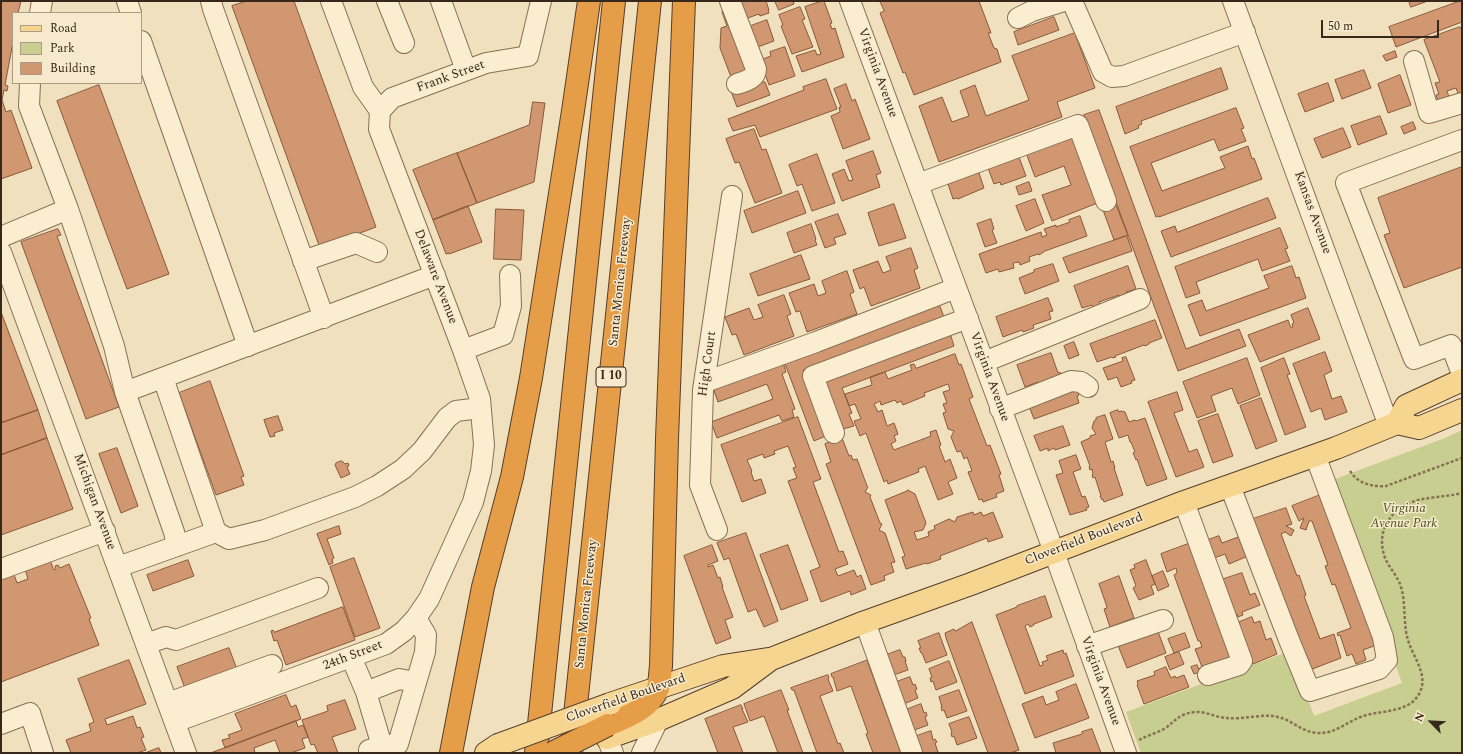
<!DOCTYPE html>
<style>
body{margin:0}
#map{position:relative;width:1463px;height:754px;overflow:hidden;background:#f0e0bd;font-family:Spectral,serif}
canvas{display:block}
.frame{position:absolute;inset:0;border:2px solid #37281b;pointer-events:none}
.legend{position:absolute;left:12px;top:12px;width:130px;height:72px;box-sizing:border-box;background:#f7eacc;border:1px solid #aa9c85;margin:0;padding:5px 7px;list-style:none;font-size:12px;color:#37281b}
.legend li{display:flex;align-items:center;gap:8px;height:20px}
.legend b{width:20px;border:1px solid #aa9c85}
.north{position:absolute;left:1411px;top:702px;width:40px;height:40px;-webkit-text-stroke:3px #f7eacc;paint-order:stroke;rotate:294deg;font-size:11px;font-weight:700;line-height:16px;text-align:center;color:#37281b}
.north::after{content:'';display:block;margin:auto;width:14px;height:18px;background:#37281b;clip-path:polygon(50% 0,100% 100%,50% 72%,0 100%)}
.scale{position:absolute;left:1321px;top:20px;width:118px;height:18px;box-sizing:border-box;border:2px solid #37281b;border-top:0;padding-left:5px;font-size:12px;line-height:14px;white-space:nowrap;color:#37281b;-webkit-text-stroke:3px #f7eacc;paint-order:stroke}
</style>
<div id="map">
<canvas width="1463" height="754"></canvas>
<div class="frame"></div>
<ul class="legend">
<li><b style="height:5px;background:#f6d591"></b>Road</li>
<li><b style="height:11px;background:#c8ce90"></b>Park</li>
<li><b style="height:11px;background:#d09770"></b>Building</li>
</ul>
<div class="north">N</div>
<div class="scale">50 m</div>
</div>
<script>
const ctx = document.querySelector('canvas').getContext('2d');
ctx.lineJoin = 'round';
function paint(path, color) {
  ctx.fillStyle = color;
  ctx.fill(path, 'evenodd');
}
function strokePath(path, color, width, dash) {
  ctx.strokeStyle = color;
  ctx.lineWidth = width;
  ctx.lineCap = dash ? 'butt' : 'round';
  ctx.setLineDash(dash || []);
  ctx.stroke(path);
}
function write(font, color, halo, rows, align = 'center') {
  ctx.font = font + ' Spectral,serif';
  ctx.lineWidth = 3;
  ctx.setLineDash([]);
  ctx.textBaseline = 'middle';
  ctx.strokeStyle = halo;
  ctx.fillStyle = color;
  for (const [text, x, y, turn = 0] of rows) {
    ctx.save();
    ctx.translate(x, y);
    ctx.rotate((+turn || 0) * Math.PI / 180);
    ctx.textAlign = isNaN(turn) ? turn : align;
    if (halo) ctx.strokeText(text, 0, 0);
    ctx.fillText(text, 0, 0);
    ctx.restore();
  }
}
const green = new Path2D(`
 M1462 430V753H1141L1126 712 1290 651 1314 716 1402 683 1330 481 1445 438Z`);
const building = new Path2D(`
 M1 1H21L18 13H13V42L5 85 8 86 7 91 4 90 2 100 6 112 11 110 32 168 1 179Z
 M247 1H294L376 227 320 248 232 6Z
 M743 1H766L769 10H768L769 13 760 16 759 14 745 19 738 3Z
 M775 1H793L794 4 779 10Z
 M822 1H824L832 23 830 24 832 29 835 28 844 57 802 72 796 56 815 50 817 55 821 54 805 7Z
 M880 1H979L991 33H988L994 48 997 49 1001 62 914 95 905 72 903 73 880 13 884 11Z
 M1409 1H1428L1411 7Z
 M1460 1H1462V22L1396 47 1389 27Z
 M800 7 805 19 802 20 813 47 792 54 781 26 783 25 779 15Z
 M731 9 754 69 731 77 720 48 721 28 727 26 722 12Z
 M1054 17 1059 30 1018 45 1014 32Z
 M767 20 774 41 755 48 748 27Z
 M1460 27 1462 31V95L1459 96 1456 88 1447 91 1449 97 1438 101 1436 95 1439 94 1435 83 1440 82 1424 40Z
 M1075 33 1095 88 1057 102 1062 117 939 162 919 106 942 97 952 122 969 116 960 91 975 85 986 116 1029 100 1012 56Z
 M785 47 795 76 769 85 760 60 771 56 770 52Z
 M1395 51 1397 57 1386 61 1383 56Z
 M1221 68 1228 89 1141 121 1142 124 1138 126 1139 128 1125 134 1116 107Z
 M1364 70 1371 88 1342 99 1335 80Z
 M1400 75 1411 105 1388 113 1378 84Z
 M826 79 837 109 760 137 755 125 733 131 728 119 804 90 803 87Z
 M765 82 770 95 737 107 732 94Z
 M1328 83 1334 101 1305 112 1298 94Z
 M846 84 852 101 855 99 870 139 843 149 831 116 840 112 839 107H841L834 89Z
 M99 85 169 274 127 289 57 101Z
 M533 102 545 103 534 182 477 203 457 153 529 125Z
 M1236 108 1244 128 1241 129 1246 141 1219 151 1214 139 1151 163 1162 191 1225 168 1220 157 1248 146 1252 159 1254 158 1262 179 1159 217 1158 216 1156 217 1130 147Z
 M1099 110 1186 349 1239 329 1246 346 1178 371 1084 115Z
 M1380 116 1387 134 1358 145 1351 126Z
 M1413 122 1416 129 1404 134 1401 127Z
 M1343 128 1351 147 1322 158 1314 139Z
 M754 129 762 150 766 149 782 193 755 203 739 162 735 163 726 139Z
 M1075 134 1100 202 1052 221 1042 195 1071 185 1064 166 1035 177 1025 150Z
 M873 151 881 173 876 175 880 187 842 201 832 174 844 169 849 181 853 180 846 161Z
 M457 153 477 203 433 220 413 170Z
 M817 154 835 203 812 211 802 184 797 186 789 165Z
 M1019 157 1026 176 1001 185 1000 182 994 184 988 168Z
 M1462 167V267L1404 288 1384 235 1390 233 1378 198Z
 M978 170 984 188 958 199 957 198 953 199 947 181Z
 M1029 182 1032 191 1019 195 1016 187Z
 M798 191 806 213 752 233 744 211Z
 M1268 198 1276 218 1171 257 1161 231 1175 226 1177 232Z
 M1035 199 1044 223 1026 231 1016 206Z
 M894 204 906 238 879 246 868 213Z
 M1116 205 1128 235 1114 240 1103 210Z
 M468 206 482 242 449 254V253L446 254 433 220Z
 M496 209 524 210 521 260 494 259Z
 M838 214 846 234 834 238 836 244 825 248 815 222Z
 M1080 216 1087 236 1045 251 1039 255 1038 254 1029 257 1030 261 1020 265 1019 262 1013 263 1014 268 999 272 998 269 986 273 979 254 1041 232 1042 237 1047 235 1044 229 1056 225V227L1070 222 1069 220Z
 M991 219 994 229 992 230 997 243 985 247 977 224Z
 M811 224 816 239 815 240 817 245 794 253 787 233Z
 M1280 228 1288 248 1285 249 1290 261 1262 271 1258 259 1196 282 1200 293 1186 298 1175 267Z
 M58 229 61 235 57 236 119 407 86 419 21 242Z
 M1127 236 1132 251 1069 273 1063 258Z
 M911 248 918 268 914 270 920 288 871 306 864 287 860 289 853 270 878 261 883 273 891 270 886 257Z
 M801 255 810 279 758 296 750 274Z
 M1053 264 1059 281 1025 294 1019 278 1034 272V270Z
 M1128 266 1136 289 1126 292 1127 295 1120 298 1119 295 1099 302 1101 305 1093 308 1092 305 1082 308 1074 286Z
 M1292 266 1296 278 1299 277 1306 298 1200 336 1188 305 1202 300 1206 311 1269 288 1264 276Z
 M847 271 854 292 850 294 857 314 807 332 800 311 796 312 789 293 814 284 818 296 826 293 822 281Z
 M784 295 791 314 787 316 794 336 744 355 736 334 732 335 725 317 749 308 754 320 763 317 758 305Z
 M1048 298 1053 311 1049 312 1051 319 1033 325 1034 328 1023 332 1022 330 1003 337 996 317Z
 M939 304 944 317 803 370 828 435 814 441 784 361Z
 M1308 308 1320 339 1260 362 1248 335 1288 320 1291 328 1293 327 1292 324 1294 323 1291 315Z
 M1 312 38 410 1 423Z
 M1155 320 1162 338 1149 343V344L1145 346 1144 345 1115 356 1116 357 1113 358 1112 357 1097 362 1090 344Z
 M950 333 954 346 842 388 852 413 849 414 854 426 843 429 823 380Z
 M1074 342 1079 355 1069 359 1064 346Z
 M1325 352 1332 371 1324 375 1332 399 1341 396 1347 412 1325 420 1321 408 1311 412 1293 364Z
 M1051 353 1058 373 1060 372 1061 376 1053 378 1052 377H1051L1053 383 1041 387 1038 382 1025 387 1017 365Z
 M955 354 959 365 961 364 973 397 969 399 987 446 990 445 1001 474 999 475 1004 491 996 494 997 497 983 502 982 499 979 500 968 472 972 471 967 457 964 459 961 451 957 452 951 437 954 431 948 429 943 413 946 412 943 404 947 403 943 392 950 390 948 384 924 393 925 396 903 405 901 401 897 403 895 400 881 405 880 401 874 404 878 412 882 410 887 426 894 423 898 434 894 436 896 441 891 444 894 450 931 436 930 432 936 430 941 445 939 446 945 462 950 459 957 478 948 482 953 494 938 500 925 466 918 469 919 472 888 484 887 480 884 482 866 433 860 436 854 421 861 419 855 404 849 406 845 394 872 385 870 377 885 372 888 379 912 370 910 365 914 364 916 368Z
 M1126 357 1135 380 1131 381 1132 383 1121 387 1117 377 1108 380 1103 368 1123 361 1122 358Z
 M1247 358 1260 395 1238 404 1232 388 1211 396 1216 411 1197 418 1183 382Z
 M1284 358 1290 374 1287 375 1306 427 1285 435 1261 368Z
 M783 362 786 372 782 374 795 409 792 410 794 417 782 421 779 415 717 438 711 422 773 399 767 384 718 402 713 388Z
 M210 381 244 476 241 477 244 485 216 495 179 393Z
 M1077 389 1079 395 1077 396 1079 403 1034 419 1027 401Z
 M1177 392 1183 410 1174 413 1189 452 1197 449 1204 467 1176 477 1148 402Z
 M1261 398 1277 441 1256 449 1240 406Z
 M38 410 47 438 1 455V423Z
 M1118 410 1119 412 1121 411 1125 412 1129 422 1135 420 1136 421 1145 418 1167 479 1147 486 1145 482 1137 459 1136 460 1133 453 1135 452 1131 442H1130L1128 435 1119 438 1110 413Z
 M1218 414 1233 456 1213 463 1198 421Z
 M1105 415 1113 439 1105 442 1111 462 1113 461 1115 468H1114L1123 495 1104 502 1103 499 1102 500 1100 496H1101L1095 477 1093 478 1092 475 1093 474 1092 469 1090 470 1089 467 1090 466 1081 442 1090 438V436L1096 434 1092 428 1094 421 1096 420V418Z
 M278 416 283 430 274 433 275 436 270 437 264 420Z
 M798 417 821 479 813 482 839 552 843 551 848 564 835 569 838 576 854 570 857 577 861 575 866 589 851 595 850 591 821 602 810 571 820 567 788 481 797 478 793 468 796 467 788 446 774 451 775 454 764 458 763 454 747 460 752 471 751 472 754 481 761 479 766 493 742 502 721 445Z
 M1063 426 1070 445 1055 450 1054 448 1048 451V448L1040 451 1034 436Z
 M47 438 73 509 1 535V455Z
 M842 438 849 456 851 455 853 460 857 459 867 486 868 487 865 492 871 495 870 497 880 523 882 524 879 530 885 533 895 562 891 563 894 572 884 576 885 580 871 585 826 464 831 462 825 444Z
 M117 448 138 506 121 513 99 454Z
 M1076 455 1081 469 1073 472 1082 497 1085 496 1089 507 1086 508 1087 510 1070 515 1056 475 1063 473 1059 461Z
 M342 461 345 464 348 463 349 466 347 467 350 474 341 478 335 465 336 463Z
 M908 490 915 494 926 523 923 530 914 532 917 540 929 536 928 532 935 529 934 526 949 519 955 522 957 517 973 512 974 515 981 512 983 516 993 512 1003 537 988 542 987 538 940 556 941 559 927 564 926 563 906 569 902 557 905 556 885 500 907 491Z
 M1328 492 1382 643 1363 650 1366 660 1356 664 1352 654 1347 656 1340 635 1338 636 1337 633 1351 628 1335 584 1332 585 1325 566 1328 565 1312 521H1309L1306 530 1300 528 1304 518 1299 521 1292 506Z
 M1286 508 1292 524 1286 526 1294 530 1291 536 1285 532 1281 534 1297 576 1299 575 1306 595 1304 596 1320 639 1334 634 1341 658 1307 671 1250 520Z
 M339 526 341 534 327 539 334 558 332 559 333 563 329 565 317 534Z
 M746 533 778 621 764 627 756 609 748 612 729 558 724 560 717 543Z
 M1219 536 1222 543 1241 536 1248 556 1229 564 1225 554 1209 560 1203 542Z
 M1196 541 1236 655 1202 667 1195 649 1202 647 1200 641H1198L1174 575 1177 573 1176 568 1167 572 1161 554Z
 M712 545 718 561 708 565V567L713 565 718 578 720 577 723 587H722L733 617 725 620 731 638 716 644 684 556Z
 M788 545 808 600 781 610 760 555Z
 M354 558 380 628 355 637 330 567Z
 M50 560 54 570 56 569 55 566 58 565 60 568 69 564 91 618 89 619 99 645 1 682V573L12 569 17 583 28 579 25 569Z
 M188 560 194 576 153 591 147 575Z
 M1146 560 1155 584 1151 586 1154 594 1139 600 1133 588 1136 586 1130 570 1135 568 1134 565Z
 M1163 571 1169 586 1158 591 1152 576Z
 M1242 573 1250 595 1255 593 1260 605 1242 612 1243 615 1238 617 1237 614 1235 615 1221 580Z
 M1119 576 1134 618 1110 627 1104 609 1107 608 1106 604 1099 584Z
 M1045 596 1052 617 1034 624V625L1030 627 1028 624 1025 626 1040 666 1043 665 1042 662 1048 660 1046 656 1063 650 1064 654 1066 653 1074 676 1025 694 996 615 1017 607V606Z
 M343 607 355 640 286 665 277 640 274 641 271 631 273 630 274 632Z
 M1252 617 1254 623 1260 621 1266 640 1271 638 1277 654 1253 664 1237 623Z
 M972 622 1019 750 1010 753H988L946 638 945 633 954 629 955 631Z
 M1157 629 1166 653 1127 668 1117 643Z
 M939 633 947 655 926 663 922 653H921L919 648H921L918 641Z
 M1185 633 1190 647 1174 653 1168 639Z
 M229 648 238 672 186 691 177 667Z
 M900 650 903 657H905L906 661H905L908 670 888 677 881 657Z
 M1179 652 1184 664 1170 670 1165 657Z
 M129 660 146 704 105 719 107 725 133 716 137 728 140 727 144 737 141 738 146 750 137 753H71L66 740 91 731 89 724 94 722 78 679Z
 M868 660V663L901 753H873L866 734 868 733 851 686 837 691 833 677H832L831 674Z
 M949 661 957 682 936 690 933 681 931 682 930 678 932 677 929 669Z
 M1197 665 1200 672 1194 674 1191 667Z
 M1166 667 1171 678 1175 676 1176 678 1184 675 1189 687 1144 704 1137 685 1138 684 1137 681 1155 675 1154 672Z
 M828 675 829 678 828 679 833 691 820 696 838 744 840 743 844 753H817L794 690H792L791 688Z
 M910 677 913 685 915 684 917 689 915 690 918 698 899 706 891 684Z
 M1076 684 1089 718 1035 738 1022 704 1043 696 1046 705 1059 700 1056 692Z
 M781 690 789 710H787L803 753H778L764 716 750 721 744 704Z
 M959 690 967 711 947 718 944 710 942 711 941 707H942L939 697Z
 M286 695 291 707 296 705 301 719 225 748 222 740 230 738 228 735 242 730 235 714Z
 M345 700 356 729 332 737 338 753H318L314 744 311 745 302 720 328 711 327 706Z
 M921 704 924 713 926 712 927 716 925 717 928 725 909 732 901 712Z
 M741 705 743 709H742L748 722 733 727 743 753H718L705 719Z
 M969 717 977 738 957 745 954 736 952 737 951 733 952 732 949 724Z
 M296 721 298 727 303 725 308 737 302 739 305 748 291 753H280L275 740 254 748 255 753H211Z
 M1092 729 1101 753H1056L1053 743 1082 734V732Z
 M931 731 933 740 935 739 937 742 935 743 938 752 935 753H916L911 738Z
 M159 748 161 753H163H145Z`);
const path = new Path2D(`
 M1350 471C1358 484 1373 487 1386 486L1462 458
 M1139 740C1147 736 1156 733 1164 729 1176 721 1178 714 1195 712 1205 711 1217 718 1227 718 1243 720 1264 713 1278 717 1292 720 1302 732 1317 733 1334 734 1344 724 1358 718 1377 709 1410 715 1420 692 1428 675 1414 658 1409 643 1402 624 1407 603 1400 584 1396 574 1387 565 1384 555 1381 544 1381 533 1387 523 1403 494 1434 500 1462 493`);
const minor = new Path2D(`
 M127 1 131 13
 M211 1 213 9 324 318
 M331 1 363 87 380 111
 M387 1 404 43
 M441 1 466 70
 M730 1 756 69C756 79 745 81 737 84
 M850 1 1046 530 1126 753
 M1072 1 1103 72 1112 77 1124 76 1245 32
 M1233 1 1389 426
 M40 13 42 1
 M1018 18 1032 11 1064 1
 M141 41 248 346
 M1414 61 1429 113 1462 103
 M30 83 29 106 68 209 114 346 125 392 174 532 177 546
 M380 111 392 98 486 63 528 56 541 1
 M1462 140 1346 183 1414 359 1451 345 1462 374
 M918 184 1078 125 1106 201
 M1 237 68 209
 M1 252 186 753
 M303 261 356 243 377 252
 M463 350 503 335 511 306 510 275
 M984 362 1140 299
 M163 378 216 532
 M705 382 816 342 956 288
 M125 392 435 275
 M1000 409 1071 381 1081 382 1088 387
 M834 433 813 376 968 318
 M1230 486 1289 640 1310 691 1379 669 1387 660 1383 637 1315 455
 M1184 502 1242 661 1239 665 1208 675
 M717 530 700 485 703 390 732 196
 M118 567 216 532 229 539 265 530 355 497 377 486 403 469 422 451 447 418 456 411 480 408
 M1 569 105 531
 M865 622 912 753
 M146 644 166 637 176 640 318 588
 M1087 646 1163 620
 M351 657 366 692 382 746
 M366 692 399 679 416 682
 M168 703 272 665
 M175 722 386 644 404 631 416 618 429 599 473 502 481 471 484 445 480 399 463 350 379 129 380 111
 M1 724 30 713 43 753
 M607 738 613 753
 M370 753 369 750 382 746 398 744 425 652 426 635 416 618
 M642 753 658 720`);
const major = new Path2D(`
 M1397 423 1406 406 1462 380
 M610 704 723 666 768 659
 M607 738 658 720 732 688 771 659 865 622 971 584 1184 502 1336 448 1397 423 1419 428 1462 410
 M486 753 498 745`);
const highway = new Path2D(`
 M608 725C626 717 650 709 658 688 660 681 660 673 661 666L667 439 684 1
 M451 753 483 587 512 477 531 378 573 111 589 1
 M536 753 614 1
 M571 753 650 1`);
const majorBridge = new Path2D(`
 M498 745 610 704`);
const highwayBridge = new Path2D(`
 M552 753 608 725`);
const shields = [
 [611,377,30]
];
const shieldNames = [
 ["I 10",611,377]
];
const streetNames = [
 ["Virginia Avenue",877,73,70],
 ["Frank Street",451,77,-20],
 ["Kansas Avenue",1312,213,70],
 ["Delaware Avenue",435,277,69],
 ["Santa Monica Freeway",621,282,-84],
 ["High Court",708,364,-82],
 ["Virginia Avenue",989,377,70],
 ["Michigan Avenue",94,502,70],
 ["Cloverfield Boulevard",1084,540,-21],
 ["Santa Monica Freeway",587,604,-84],
 ["24th Street",353,656,-21],
 ["Virginia Avenue",1100,681,70],
 ["Cloverfield Boulevard",626,699,-19]
];
const parkNames = [
 ["Virginia",1404,509],
 ["Avenue Park",1404,524]
];
paint(green, '#c8ce90');
paint(building, '#d09770');
strokePath(building, '#89583a', 1);
strokePath(minor, '#887055', 22);
strokePath(major, '#553e2a', 24);
strokePath(highway, '#553e2a', 24);
strokePath(path, '#887055', 2.5, [3, 2]);
strokePath(minor, '#faedd0', 20);
strokePath(major, '#f6d591', 22);
strokePath(highway, '#e59d47', 22);
strokePath(majorBridge, '#553e2a', 24, []);
strokePath(highwayBridge, '#553e2a', 24, []);
strokePath(majorBridge, '#f6d591', 22);
strokePath(highwayBridge, '#e59d47', 22);
for (const [x, y, w] of shields) {
  const box = new Path2D();
  box.roundRect(x - w / 2, y - 10, w, 20, 3);
  ctx.fillStyle = '#f7eacc';
  ctx.fill(box);
  strokePath(box, '#37281b', 1);
}
write('bold 12px', '#37281b', null, shieldNames);
write('13px', '#37281b', '#f7eacc', streetNames);
write('italic 13px', '#485420', '#f7eacc', parkNames);
</script>
